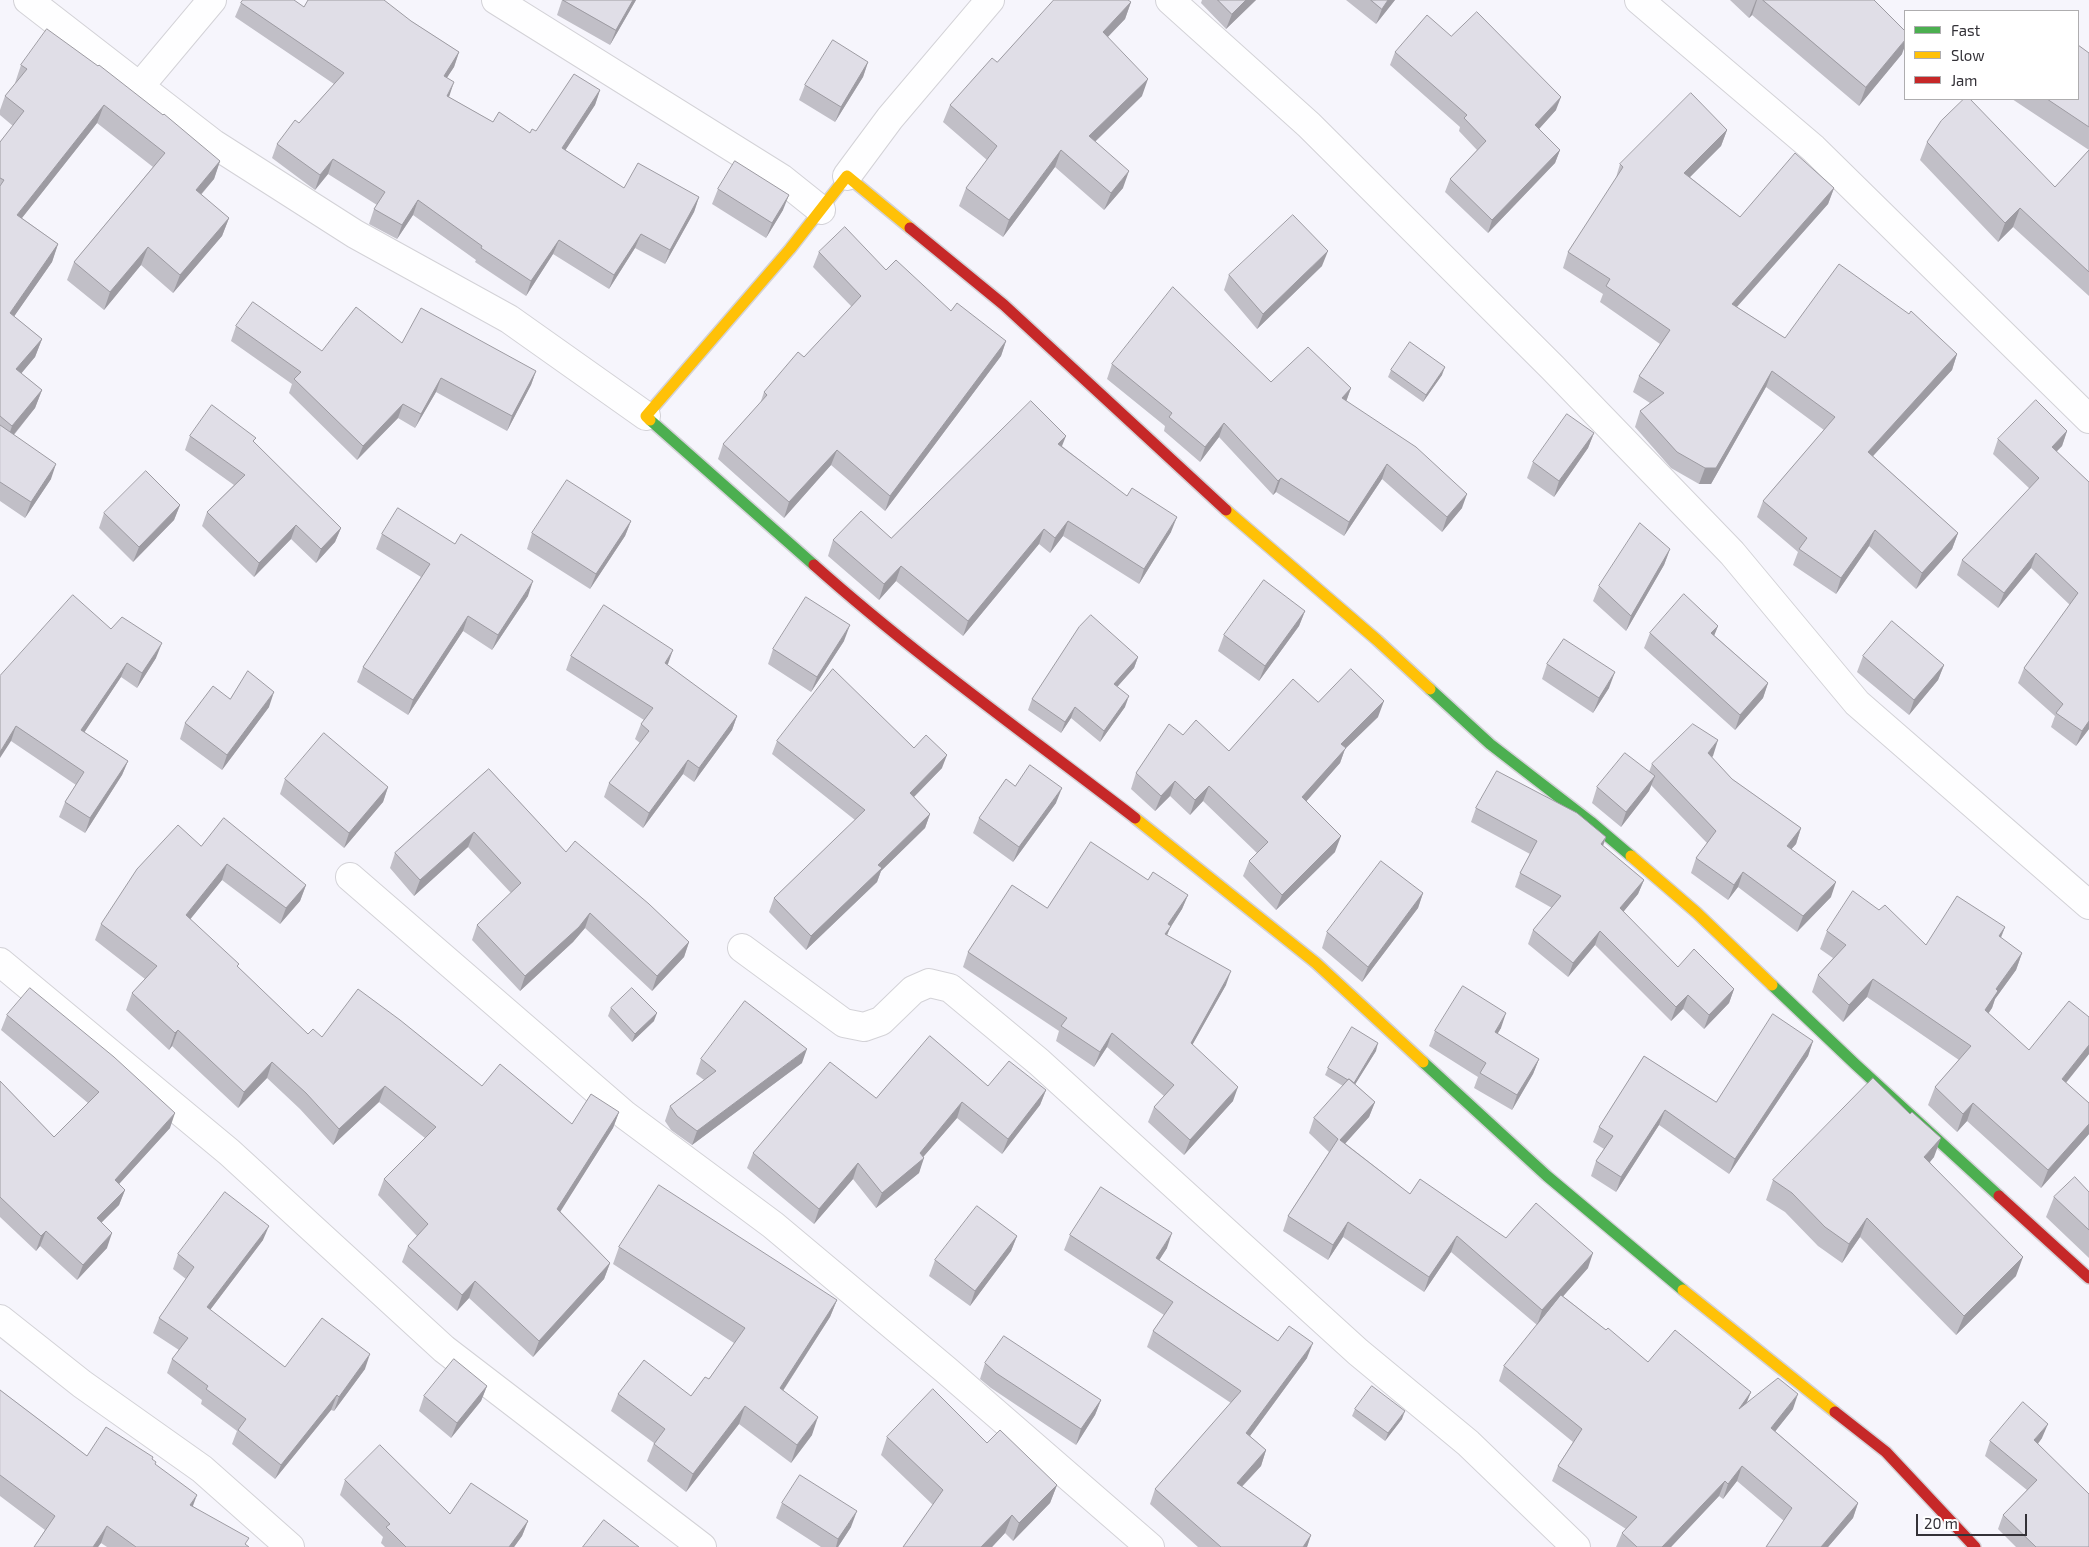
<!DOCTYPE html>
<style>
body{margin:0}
#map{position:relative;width:2089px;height:1547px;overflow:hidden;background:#f6f5fc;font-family:"Exo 2",sans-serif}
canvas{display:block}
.legend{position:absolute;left:1904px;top:10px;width:175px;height:90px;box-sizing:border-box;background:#fff;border:1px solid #aeadaf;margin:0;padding:6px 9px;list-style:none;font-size:15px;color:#343238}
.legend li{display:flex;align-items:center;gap:10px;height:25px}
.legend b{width:25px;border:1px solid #aeadaf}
.scale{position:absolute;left:1916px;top:1514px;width:111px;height:22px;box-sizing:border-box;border:2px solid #343238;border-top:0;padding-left:6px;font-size:15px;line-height:18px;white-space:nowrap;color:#343238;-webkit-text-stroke:4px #fff;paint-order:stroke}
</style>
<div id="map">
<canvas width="2089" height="1547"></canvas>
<ul class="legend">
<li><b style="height:6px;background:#4caf50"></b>Fast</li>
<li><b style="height:6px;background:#ffc107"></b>Slow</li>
<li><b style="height:6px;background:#c62828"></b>Jam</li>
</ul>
<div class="scale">20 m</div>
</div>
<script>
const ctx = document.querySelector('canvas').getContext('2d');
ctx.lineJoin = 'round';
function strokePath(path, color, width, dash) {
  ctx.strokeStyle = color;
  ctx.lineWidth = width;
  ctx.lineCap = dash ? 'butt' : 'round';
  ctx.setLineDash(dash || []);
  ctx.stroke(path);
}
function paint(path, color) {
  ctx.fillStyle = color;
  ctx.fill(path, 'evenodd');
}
const street = new Path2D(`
 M28 0 214 144 355 234 509 319 646 416
 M496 0 781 178 821 210
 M1170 0 1309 125 1553 368 1732 553 1857 703 2089 905
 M1639 0 1813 148 2089 419
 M140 86 212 0
 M847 176 890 118 990 0
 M350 877 625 1115 773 1225 946 1370 1150 1547
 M742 948 844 1023 864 1027 881 1021 913 990 929 983 950 988 1039 1062 1358 1352 1468 1443 1576 1547
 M0 962 229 1152 444 1349 702 1547
 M0 1319 82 1384 202 1469 290 1547`);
const fast = new Path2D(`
 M650 420 814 565
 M1430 689 1490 744 1591 822 1631 856
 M1772 985 1855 1064 1999 1196
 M1423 1062 1547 1176 1683 1290`);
const slow = new Path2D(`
 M650 420 646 416 790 249 847 176 910 228
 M1226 510 1377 640 1430 689
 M1135 818 1316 963 1423 1062
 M1631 856 1697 913 1772 985
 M1683 1290 1835 1412`);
const jam = new Path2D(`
 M910 228 1004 305 1226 510
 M814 565C915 655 1027 735 1135 818
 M1999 1196 2089 1278
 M1835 1412 1886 1452 1975 1547`);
const wall = new Path2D(`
 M562 0H636L610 45 557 15Z
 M1202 0H1256L1226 29 1201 3Z
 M1346 0H1395L1376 24Z
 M1730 0H1874L1902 54 1859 106 1752 15 1749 18Z
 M1131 2 1125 19 1108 37 1142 96 1095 142 1123 188 1104 210 1055 167 1003 237 959 206 966 188 987 160 943 122 950 105 997 62Z
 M241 3 304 7 411 21 459 52 454 67 447 77 449 97 493 122 530 133 536 131 600 90 595 105 565 150 624 188 699 197 694 212 665 264 635 248 609 289 553 254 526 296 475 262 476 260 413 215 397 239 369 224 374 209 377 205 328 174 315 190 272 158 277 144 299 123 334 84 235 17Z
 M1451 36 1556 110 1539 129 1560 150 1555 163 1488 233 1445 192 1450 179 1477 150 1459 131 1460 127 1390 65 1395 52Z
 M2089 53V296L2013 227 1998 242 1920 160 1927 142 2055 187 2089 150 2012 99H2078Z
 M868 62 863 77 835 122 799 100 805 85Z
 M21 65 220 161 214 179 201 195 229 218 222 236 173 293 141 265 104 310 67 280 74 262 153 167 97 123 22 218 58 244 52 262 14 316 42 339 35 357 21 373 42 390 35 408 14 435 51 479 25 518 0 501V142L13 126 0 115V110L5 96 16 83H15Z
 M1727 130 1721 146 1690 177 1740 217 1834 188 1828 204 1737 307 1785 338 1957 354 1952 370 1873 456 1958 533 1952 549 1916 589 1869 546 1836 594 1793 565 1798 552 1757 517 1763 501 1824 430 1766 387 1711 484H1699L1671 468 1635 427 1640 411 1650 403 1633 392 1639 376 1660 344 1600 302 1603 294 1563 268 1568 252 1615 181 1620 164Z
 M718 189 783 210 766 238 712 204Z
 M819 252 886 270 951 311 1006 341 1001 356 885 511 831 465 784 518 718 459 723 444 760 404 764 392 804 357 852 307 813 267Z
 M1322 266 1257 329 1224 290 1229 275Z
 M236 326 322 351 402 343 536 371 531 385 507 431 436 392 415 428 398 418 357 460 289 393 292 384 231 341Z
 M1112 364 1271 382 1351 388 1346 401 1462 508 1442 532 1382 479 1344 536 1276 492 1273 495 1219 437 1200 462 1164 431 1165 426 1107 379Z
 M1391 370 1442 375 1423 402 1388 377Z
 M2067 431 2062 446 2056 452 2089 482V729L2076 746 2051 727 2055 716 2018 683 2024 668 2070 605 2031 568 1998 608 1957 575 1962 560 2030 489 1993 454 1998 439Z
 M1594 433 1588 448 1554 497 1527 478 1533 462Z
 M190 436 254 442 341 528 335 542 316 563 291 539 254 577 202 526 207 512 234 485 185 450Z
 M1062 446 1171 532 1139 584 1063 536 1050 553 1039 544 963 636 896 581 879 600 828 556 833 540 891 538Z
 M180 505 174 520 133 562 99 528 104 513Z
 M631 521 625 536 590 589 527 549 532 533Z
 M382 534 455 544 528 596 492 650 463 631 408 715 357 682 363 667 421 577 376 549Z
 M1670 549 1664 565 1626 631 1593 601 1599 586Z
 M1305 611 1299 626 1259 681 1218 651 1224 635Z
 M1718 626 1714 635 1768 683 1763 698 1735 730 1644 648 1650 633Z
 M111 629 156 658 137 688 121 677 84 732 128 761 122 775 85 833 59 817 65 802 76 785 11 741 0 676Z
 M844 641 811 692 768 664 773 649Z
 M571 656 667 665 737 716 732 730 694 782 683 774 643 828 604 797 609 783 640 743 635 739 641 724 644 720 566 670Z
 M1863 656 1944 665 1938 680 1909 715 1857 672Z
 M1138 657 1134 668 1117 687 1125 707 1100 742 1071 718 1061 733 1028 710 1032 699Z
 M1547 664 1609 688 1593 713 1542 679Z
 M230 699 269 707 222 770 180 739 185 723Z
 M1318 702 1378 717 1345 749 1340 763 1306 801 1335 852 1276 910 1243 876 1249 861 1257 853 1203 801 1190 815 1170 796 1155 811 1131 789 1136 773 1183 735 1229 751Z
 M777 741 914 748 942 768 914 797 930 814 925 828 881 871 877 882 806 950 769 912 774 898 855 820 772 754Z
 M1713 756 1711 757 1732 779 1801 828 1796 844 1791 849 1831 897 1797 932 1738 887 1728 900 1691 873 1696 858 1707 843 1651 785 1649 791 1621 827 1592 803 1597 787 1649 772 1652 764Z
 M489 769 566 852 689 942 684 957 652 991 585 928 573 942 520 991 472 940 477 925 511 893 468 847 414 896 390 868 395 853Z
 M285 779 388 787 383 802 344 848 280 794Z
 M1015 786 1056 803 1013 862 973 833 979 818Z
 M1476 808 1606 837 1603 846 1644 880 1638 894 1623 912 1678 967 1734 989 1729 1003 1704 1029 1683 1009 1671 1021 1595 945 1568 977 1528 944 1533 930 1552 908 1515 887 1520 873 1530 854 1471 822Z
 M201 846 306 885 300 901 280 924 222 880 190 919 238 967 308 1034 322 1037 482 1086 572 1124 619 1112 613 1128 560 1211 610 1263 604 1279 533 1357 469 1298 457 1311 402 1262 408 1246 417 1236 378 1195 384 1179 425 1138 379 1102 333 1145 300 1109 267 1078 238 1108 172 1046 169 1050 126 1010 132 993 145 979 95 940 101 924Z
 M1148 880 1188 895 1182 909 1170 928 1167 935 1226 985 1192 1045 1233 1101 1184 1155 1148 1122 1154 1107 1164 1096 1107 1047 1094 1067 1056 1041 1059 1031 963 967 968 952Z
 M1423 893 1418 908 1362 982 1322 948 1327 932Z
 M2005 927 2001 938 2022 953 2016 970 1995 999 1992 1008 1988 1013 2029 1050 2089 1017V1054L2066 1083 2089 1103V1134L2041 1188 1967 1121 1957 1132 1928 1105 1935 1087 1959 1060 1867 997 1843 1022 1812 992 1818 975 1833 958 1820 949 1827 931 1926 945Z
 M611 1008 654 1021 632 1042 608 1016Z
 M7 1015 170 1128 119 1184 125 1190 119 1205 101 1223 107 1248 77 1280 40 1246 36 1251 0 1217V1081L54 1137 88 1103 1 1030Z
 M1501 1028 1497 1034 1539 1059 1533 1074 1512 1110 1474 1088 1478 1077 1429 1046 1435 1031Z
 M1813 1041 1808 1056 1729 1174 1659 1125 1616 1192 1591 1176 1596 1161 1604 1149 1593 1142 1599 1127 1644 1056 1716 1102Z
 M1376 1051 1355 1084 1375 1102 1369 1117 1345 1143 1410 1194 1506 1238 1588 1268 1563 1296 1606 1330 1648 1362 1751 1392 1746 1403 1793 1409 1775 1431 1858 1503 1853 1518 1828 1547H1766L1784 1521 1737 1481 1723 1499 1719 1496 1671 1547H1616L1622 1533 1626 1529 1552 1481 1558 1466 1573 1442 1499 1381 1504 1366 1537 1325 1451 1252 1424 1292 1343 1237 1328 1260 1283 1231 1288 1216 1329 1152 1309 1133 1314 1118 1343 1086 1325 1075 1328 1068Z
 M701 1059 802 1063 692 1145 671 1130 665 1121 670 1106 704 1080 696 1074Z
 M988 1086 1046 1090 1040 1105 1002 1154 957 1118 923 1157 919 1173 876 1208 853 1179 814 1224 747 1168 753 1153 876 1098Z
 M1934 1157 1930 1162 2016 1276 1956 1335 1860 1237 1842 1263 1818 1246 1785 1212 1766 1200 1773 1180Z
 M2089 1192V1258L2046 1217 2054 1197Z
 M1070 1235 1167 1248 1159 1260 1278 1341 1307 1358 1250 1436 1266 1450 1261 1466 1242 1487 1311 1535 1307 1547H1198L1150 1504 1155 1489 1231 1403 1147 1347 1153 1331 1164 1315 1064 1250Z
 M1017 1236 1011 1251 970 1306 929 1276 935 1260Z
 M263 1240 210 1310 285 1367 365 1369 334 1411 331 1410 275 1479 232 1444 237 1431 201 1404 202 1400 167 1373 172 1359 179 1350 153 1333 159 1318 186 1279 173 1269 178 1254Z
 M619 1247 837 1300 830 1317 783 1391 812 1435 791 1463 739 1424 686 1492 647 1461 654 1443 611 1411 618 1394 691 1396 709 1379 734 1343 613 1264Z
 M985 1363 1101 1400 1095 1415 1076 1445 991 1388 980 1379Z
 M487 1386 481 1401 451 1438 419 1411 424 1396Z
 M0 1390 87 1456 152 1460 155 1465 193 1506 249 1547H107L101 1543 98 1547H34L45 1530 0 1496Z
 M1355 1409 1402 1419 1385 1441 1352 1416Z
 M887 1437 987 1443 1057 1485 1050 1503 1013 1541 1005 1533 992 1547H903L933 1505 881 1455Z
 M2042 1438 2038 1444 2089 1547H2016L1998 1529 2003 1515 2027 1490 1985 1456 1990 1441Z
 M345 1480 450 1514 528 1521 522 1536 514 1547H385L381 1543 383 1537 340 1495Z
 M782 1503 851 1527 838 1547H821L776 1518Z`);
const shadedWall = new Path2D(`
 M633 0H636L610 45 616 30Z
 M1246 0H1256L1226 29 1232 14Z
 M1388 0H1395L1376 24 1382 9Z
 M1756 0H1757L1752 15 1749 18Z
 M1131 2 1125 19 1096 49 1103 32Z
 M1905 40V46L1902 54 1859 106 1866 87Z
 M459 52 454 67 439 90 444 76Z
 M868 62 863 77 835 122 841 107Z
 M1148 79 1142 96 1083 153 1089 136Z
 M454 82 449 97 447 96Z
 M600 90 595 105 557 163 562 148Z
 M1561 97 1556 110 1530 139 1535 125Z
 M104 105 97 123 10 233 17 215Z
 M1727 130 1721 146 1678 189 1684 173Z
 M1061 150 1055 167 1003 237 1009 220Z
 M1560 150 1555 163 1488 233 1492 220Z
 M333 159 328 174 315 190 320 175Z
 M220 161 214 179 189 208 196 190Z
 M1129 171 1123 188 1104 210 1111 193Z
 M1834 188 1828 204 1726 319 1732 304Z
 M789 195 783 210 766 238 772 223Z
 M699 197 694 212 665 264 670 250Z
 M418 200 413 215 397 239 402 225Z
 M2020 208 2013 227 1998 242 2005 223Z
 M229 218 222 236 173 293 180 275Z
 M641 234 635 248 609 289 614 275Z
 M559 240 553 254 526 296 531 281Z
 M58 244 52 262 4 331 10 313Z
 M148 247 141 265 104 310 110 292Z
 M1328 251 1322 266 1257 329 1263 314Z
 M42 339 35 357 10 387 16 369Z
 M1006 341 1001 356 885 511 890 496Z
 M1957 354 1952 370 1862 468 1868 452Z
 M1445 367 1442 375 1423 402 1426 395Z
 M536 371 531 385 507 431 512 416Z
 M1772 371 1766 387 1711 484H1699L1705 468Z
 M441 378 436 392 415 428 421 414Z
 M1351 388 1346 402 1342 398Z
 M42 390 35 408 6 444 12 426Z
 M403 404 398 418 357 460 363 446Z
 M1224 423 1219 437 1200 462 1205 447Z
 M2067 431 2062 446 2046 462 2052 447Z
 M1594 433 1588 448 1554 497 1559 481Z
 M1066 436 1060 451 1058 444Z
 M837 450 831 465 784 518 789 502Z
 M56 464 51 479 25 518 31 502Z
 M1387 464 1382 479 1344 536 1349 522Z
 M1281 478 1276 492 1273 495 1278 481Z
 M1467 494 1462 508 1442 532 1447 517Z
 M180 505 174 520 133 562 139 547Z
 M1177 517 1171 532 1139 584 1144 569Z
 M631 521 625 536 590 589 596 574Z
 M1068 521 1063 536 1050 553 1055 538Z
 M296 525 291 539 254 577 259 563Z
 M341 528 335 542 316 563 321 549Z
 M1044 529 1039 544 963 636 968 621Z
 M1875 530 1869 546 1836 594 1841 578Z
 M1958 533 1952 549 1916 589 1922 573Z
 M1670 549 1664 565 1626 631 1631 616Z
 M2036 553 2031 568 1998 608 2004 593Z
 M901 566 896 581 879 600 884 584Z
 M533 581 528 596 492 650 498 635Z
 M1305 611 1299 626 1259 681 1265 666Z
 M468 616 463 631 408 715 413 700Z
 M850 625 844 641 811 692 817 677Z
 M1718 626 1712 641 1711 633Z
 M162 643 156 658 137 688 142 673Z
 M673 650 668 664 659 677 665 663Z
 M1138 657 1134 668 1110 695 1114 684Z
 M127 663 121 677 76 745 81 730Z
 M1944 665 1938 680 1909 715 1914 700Z
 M1615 672 1609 688 1593 713 1599 698Z
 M1768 683 1763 698 1735 730 1740 715Z
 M274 692 269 707 222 770 227 755Z
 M1129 696 1125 707 1100 742 1104 731Z
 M1384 701 1378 717 1345 749 1340 763 1297 812 1302 797 1341 744Z
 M1075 707 1071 718 1061 733 1065 722Z
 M737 716 732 730 694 782 699 768Z
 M2089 721V729L2076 746 2082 731Z
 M16 726 11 741 0 758V752Z
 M1718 740 1713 756 1702 768 1708 753Z
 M947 755 942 768 905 806 910 793Z
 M688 760 683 774 643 828 649 813Z
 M128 761 122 775 85 833 90 818Z
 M1655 776 1649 791 1621 827 1626 812Z
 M1175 781 1170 796 1155 811 1161 796Z
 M1209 786 1203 801 1190 815 1195 800Z
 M388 787 383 802 344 848 349 833Z
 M1062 788 1056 803 1013 862 1019 847Z
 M930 814 925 828 881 871 877 882 806 950 811 936 878 865Z
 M1801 828 1796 844 1781 861 1787 846Z
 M474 832 468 847 414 896 420 880Z
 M1341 836 1335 852 1276 910 1282 895Z
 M1606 837 1601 851V844Z
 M227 864 222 880 180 932 186 915Z
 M1743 872 1738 887 1728 900 1734 885Z
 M1644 880 1638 894 1615 922 1620 908Z
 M1836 882 1831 897 1797 932 1803 916Z
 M306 885 300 901 280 924 286 908Z
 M1423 893 1418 908 1362 982 1368 967Z
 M1188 895 1182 909 1170 928 1165 940 1160 949 1168 924Z
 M590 913 585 928 573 942 520 991 525 976Z
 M2005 927 1998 944 1999 936Z
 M1600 931 1595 945 1568 977 1573 963Z
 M689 942 684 957 652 991 657 976Z
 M2022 953 2016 970 1995 999 1992 1008 1979 1028 1985 1010 1996 989Z
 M1231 971 1226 985 1185 1058 1191 1043Z
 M1873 979 1867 997 1843 1022 1849 1005Z
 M1734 989 1729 1003 1704 1029 1709 1015Z
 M1688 995 1683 1009 1671 1021 1676 1007Z
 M657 1013 654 1021 632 1042 635 1034Z
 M1506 1013 1501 1028 1489 1048 1495 1032Z
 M178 1030 172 1046 169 1050 175 1033Z
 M1112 1033 1107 1047 1094 1067 1100 1052Z
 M1813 1041 1808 1056 1729 1174 1735 1159Z
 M1378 1043 1376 1051 1351 1091 1354 1083Z
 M2089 1045V1054L2055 1096 2062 1079Z
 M807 1049 802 1063 692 1145 697 1131Z
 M1539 1059 1533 1074 1512 1110 1517 1095Z
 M272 1062 267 1078 238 1108 244 1092Z
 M385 1086 379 1102 333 1145 339 1129Z
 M1238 1087 1233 1101 1184 1155 1190 1140Z
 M1046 1090 1040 1105 1002 1154 1008 1139Z
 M962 1102 957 1118 918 1163 924 1158 919 1173 876 1208 882 1193 920 1153Z
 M1375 1102 1369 1117 1335 1155 1340 1140Z
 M1973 1103 1967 1121 1957 1132 1963 1114Z
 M1665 1110 1659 1125 1616 1192 1621 1177Z
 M619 1112 613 1128 552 1225 557 1209Z
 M175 1113 170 1128 109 1195 115 1180Z
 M2089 1124V1134L2041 1188 2048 1170Z
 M1941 1138 1934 1157 1917 1177 1924 1157Z
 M858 1163 853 1179 814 1224 819 1209Z
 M125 1190 119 1205 91 1233 97 1218Z
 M1867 1218 1860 1237 1842 1263 1849 1244Z
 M1348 1222 1343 1237 1328 1260 1333 1245Z
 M269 1226 263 1240 201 1322 207 1307Z
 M46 1231 40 1246 36 1251 41 1236Z
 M112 1233 107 1248 77 1280 83 1265Z
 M1172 1233 1167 1248 1151 1273 1156 1258Z
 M1017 1236 1011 1251 970 1306 975 1291Z
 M1457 1236 1451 1252 1424 1292 1429 1277Z
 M1593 1253 1588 1268 1537 1326 1542 1310Z
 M2023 1257 2016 1276 1956 1335 1964 1316Z
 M610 1263 604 1279 533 1357 539 1341Z
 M475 1281 469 1298 457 1311 462 1295Z
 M837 1300 830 1317 773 1406 780 1388Z
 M1313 1343 1307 1358 1241 1448 1246 1433Z
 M370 1354 365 1369 334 1411 339 1397Z
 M487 1386 481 1401 451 1438 457 1423Z
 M1751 1392 1745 1407 1739 1409Z
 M1798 1394 1793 1409 1766 1443 1771 1428Z
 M337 1395 331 1410 275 1479 281 1465Z
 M1101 1400 1095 1415 1076 1445 1081 1429Z
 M745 1406 739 1424 686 1492 693 1474Z
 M1405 1411 1402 1419 1385 1441 1388 1433Z
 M818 1417 812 1435 791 1463 797 1445Z
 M2048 1424 2042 1438 2029 1455 2034 1440Z
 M1266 1450 1261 1466 1231 1498 1237 1483Z
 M1742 1466 1737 1481 1723 1499 1728 1484Z
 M1725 1481 1719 1496 1671 1547H1662Z
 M1057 1485 1050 1503 1013 1541 1019 1523Z
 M197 1495 191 1511 190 1505Z
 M1858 1503 1853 1518 1828 1547H1821Z
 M857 1511 851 1527 838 1547H836L838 1539Z
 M1012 1515 1005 1533 992 1547H981Z
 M528 1521 522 1536 514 1547H509Z
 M107 1526 101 1543 98 1547H93Z
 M1311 1535 1307 1547H1303Z`);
const building = new Path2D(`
 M243 0H294L304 7 308 0H384L411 21 459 52 444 76 454 82 447 96 493 122 499 112 530 133 532 129 536 131 574 74 600 90 562 148 624 188 638 163 699 197 670 250 641 234 614 275 559 240 531 281 481 248 482 246 418 200 402 225 374 209 385 192 333 159 320 175 277 144 295 120 299 123 344 73 241 3Z
 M563 0H633L616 30Z
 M1054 0H1128L1131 2 1103 32 1148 79 1089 136 1129 171 1111 193 1061 150 1009 220 966 188 997 146 950 105 992 58 997 62Z
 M1218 0H1246L1232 14Z
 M1371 0H1388L1382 9Z
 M1763 0H1874L1905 31V40L1866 87Z
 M1477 12 1561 97 1535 125 1560 150 1492 220 1450 179 1486 141 1464 118 1467 115 1395 52 1427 15 1451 36Z
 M47 29 98 66 99 65 163 115 164 114 220 161 196 190 229 218 180 275 148 247 110 292 74 262 165 153 104 105 17 215 58 244 10 313 42 339 16 369 42 390 12 426 0 416V186L4 180 0 178V142L24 111 5 96 27 69 21 65Z
 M833 40 868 62 841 107 805 85Z
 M2078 45 2089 53V127L2047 99H2078Z
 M1691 93 1727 130 1684 173 1740 217 1795 153 1834 188 1732 304 1785 338 1839 264 1909 314 1911 311 1957 354 1868 452 1958 533 1922 573 1875 530 1841 578 1799 549 1807 538 1763 501 1835 417 1772 371 1716 468H1705L1677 452 1640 411 1664 393 1639 376 1670 330 1606 286 1610 279 1568 252 1623 167 1620 164Z
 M1964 99H1970L2055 187 2089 150V272L2020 208 2005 223 1927 142 1941 121Z
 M735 161 789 195 772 223 718 189Z
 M1293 215 1328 251 1263 314 1229 275Z
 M845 227 886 270 896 260 951 311 957 303 1006 341 890 496 837 450 789 502 723 444 767 395 764 392 798 352 804 357 861 296 819 252Z
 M1173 287 1271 382 1308 347 1351 388 1342 398 1416 447 1467 494 1447 517 1387 464 1349 522 1281 478 1278 481 1224 423 1205 447 1169 417 1172 413 1112 364Z
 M253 302 322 351 356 307 402 343 421 308 536 371 512 416 441 378 421 414 403 404 363 446 294 379 301 372 236 326Z
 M1410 342 1445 367 1426 395 1391 370Z
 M2036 400 2067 431 2052 447 2089 482V721L2082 731 2056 713 2063 704 2024 668 2078 593 2036 553 2004 593 1962 560 2039 478 1998 439Z
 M1031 401 1066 436 1058 444 1127 496 1132 488 1177 517 1144 569 1068 521 1055 538 1044 529 968 621 901 566 884 584 833 540 861 511 891 538Z
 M212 405 256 438 253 441 341 528 321 549 296 525 259 563 207 512 245 475 190 436Z
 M1567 414 1594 433 1559 481 1533 462Z
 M0 425 56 464 31 502 0 482Z
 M146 471 180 505 139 547 104 513Z
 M567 480 631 521 596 574 532 533Z
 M398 508 455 544 461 534 533 581 498 635 468 616 413 700 363 667 430 564 382 534Z
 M1640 523 1670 549 1631 616 1599 586Z
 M1264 580 1305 611 1265 666 1224 635Z
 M1684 594 1718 626 1711 633 1768 683 1740 715 1650 633Z
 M73 595 111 629 122 617 162 643 142 673 127 663 81 730 128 761 90 818 65 802 84 772 16 726 0 752V676Z
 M806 597 850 625 817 677 773 649Z
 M604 605 673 650 665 663 737 716 699 768 688 760 649 813 609 783 649 731 641 724 653 708 571 656Z
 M1091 615 1138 657 1114 684 1129 696 1104 731 1075 707 1065 722 1032 699 1079 627Z
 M1892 621 1944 665 1914 700 1863 656Z
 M1564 639 1615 672 1599 698 1547 664Z
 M833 669 914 748 926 735 947 755 910 793 930 814 878 865 882 868 811 936 774 898 865 810 777 741Z
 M1351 669 1384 701 1341 744 1346 748 1302 797 1341 836 1282 895 1249 861 1268 842 1209 786 1195 800 1175 781 1161 796 1136 773 1169 724 1183 735 1196 720 1229 751 1293 679 1318 702Z
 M248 671 274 692 227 755 185 723 213 686 230 699Z
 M1693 724 1718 740 1708 753 1732 779 1801 828 1787 846 1836 882 1803 916 1743 872 1734 885 1696 858 1716 831 1652 764Z
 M324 733 388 787 349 833 285 779Z
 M1625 753 1655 776 1626 812 1597 787Z
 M1030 765 1062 788 1019 847 979 818 1006 779 1015 786Z
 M489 769 566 852 575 841 649 904 689 942 657 976 590 913 579 927 525 976 477 925 521 883 474 832 420 880 395 853Z
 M1497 771 1577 813 1606 837 1601 844 1644 880 1620 908 1678 967 1694 949 1734 989 1709 1015 1688 995 1676 1007 1600 931 1573 963 1533 930 1561 896 1520 873 1537 841 1476 808Z
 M224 818 306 885 286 908 227 864 186 915 239 964 237 966 308 1034 313 1029 322 1037 358 989 400 1020 482 1086 500 1064 572 1124 591 1094 619 1112 557 1209 610 1263 539 1341 475 1281 462 1295 408 1246 428 1224 384 1179 436 1127 385 1086 339 1129 306 1093 272 1062 244 1092 178 1030 175 1033 132 993 157 966 101 924 137 869 178 825 201 846Z
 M1091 842 1148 880 1153 872 1188 895 1168 924 1171 926 1165 934 1231 971 1191 1043 1238 1087 1190 1140 1154 1107 1174 1085 1112 1033 1100 1052 1061 1026 1067 1018 968 952 1012 885 1047 908Z
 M1381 861 1423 893 1368 967 1327 932Z
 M1853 891 1879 910 1885 905 1926 945 1957 896 2005 927 1999 936 2022 953 1996 989 1998 991 1985 1010 2029 1050 2069 1001 2089 1017V1045L2062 1079 2089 1103V1124L2048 1170 1973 1103 1963 1114 1935 1087 1971 1046 1873 979 1849 1005 1818 975 1846 945 1827 931Z
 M1463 986 1506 1013 1495 1032 1539 1059 1517 1095 1480 1073 1486 1063 1435 1031Z
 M30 988 114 1057 175 1113 115 1180 125 1190 97 1218 112 1233 83 1265 46 1231 41 1236 0 1197V1081L54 1137 99 1092 7 1015Z
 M632 988 657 1013 635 1034 611 1008Z
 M745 1001 807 1049 697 1131 677 1116 670 1106 716 1071 701 1059Z
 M1773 1014 1813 1041 1735 1159 1665 1110 1621 1177 1596 1161 1613 1136 1599 1127 1644 1056 1716 1102Z
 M1352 1027 1378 1043 1354 1083 1349 1079 1348 1080 1328 1068Z
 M930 1036 988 1086 1009 1061 1046 1090 1008 1139 962 1102 920 1153 924 1158 882 1193 858 1163 819 1209 753 1153 830 1062 876 1098Z
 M1873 1078 1910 1114 1912 1112 1941 1138 1924 1157 2023 1257 1964 1316 1867 1218 1849 1244 1825 1227 1792 1193 1773 1180Z
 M1349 1079 1375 1102 1340 1140 1410 1194 1420 1179 1506 1238 1536 1203 1593 1253 1542 1310 1457 1236 1429 1277 1348 1222 1333 1245 1288 1216 1338 1139 1314 1118Z
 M2075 1177 2089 1192V1230L2054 1197Z
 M659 1185 837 1300 780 1388 818 1417 797 1445 745 1406 693 1474 654 1444 665 1429 618 1394 644 1360 691 1396 705 1377 709 1379 745 1328 619 1247Z
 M1101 1187 1172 1233 1156 1258 1278 1341 1289 1326 1313 1343 1246 1433 1266 1450 1237 1483 1311 1535 1303 1547H1221L1155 1489 1241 1391 1153 1331 1173 1302 1070 1235Z
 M225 1192 269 1226 207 1307 285 1367 322 1318 370 1354 339 1397 337 1395 281 1465 238 1430 246 1419 206 1389 208 1386 172 1359 188 1338 159 1318 194 1267 178 1254Z
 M977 1206 1017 1236 975 1291 935 1260Z
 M1561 1295 1606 1330 1608 1328 1648 1362 1675 1330 1751 1392 1739 1409 1778 1378 1798 1394 1771 1428 1858 1503 1821 1547H1766L1792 1508 1742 1466 1728 1484 1725 1481 1662 1547H1637L1622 1533 1637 1517 1558 1466 1582 1429 1504 1366Z
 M1004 1336 1101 1400 1081 1429 996 1373 985 1363Z
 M454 1359 487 1386 457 1423 424 1396Z
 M1372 1386 1405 1411 1388 1433 1355 1409Z
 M933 1389 987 1443 1000 1430 1057 1485 1019 1523 1012 1515 981 1547H903L943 1490 887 1437Z
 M0 1390 87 1456 106 1427 153 1457 152 1459 156 1462 155 1464 197 1495 190 1505 249 1538 245 1544 249 1547H136L107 1526 93 1547H34L55 1516 0 1475Z
 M2023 1402 2048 1424 2034 1440 2089 1494V1547H2036L2003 1515 2037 1480 1990 1441Z
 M380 1445 450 1514 471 1483 528 1521 509 1547H406L386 1527 390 1524 345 1480Z
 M800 1475 857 1511 838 1539 782 1503Z
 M604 1520 639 1547H583Z`);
strokePath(street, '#d3d2d7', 30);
strokePath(fast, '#d3d2d7', 14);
strokePath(slow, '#d3d2d7', 14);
strokePath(jam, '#d3d2d7', 14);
strokePath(street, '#fefeff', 28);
strokePath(fast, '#4caf50', 11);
strokePath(slow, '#ffc107', 11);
strokePath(jam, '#c62828', 11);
paint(wall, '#c1bfc7');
paint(shadedWall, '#9d9ba2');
paint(building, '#e0dee7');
strokePath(building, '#9d9ba2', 1);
</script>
